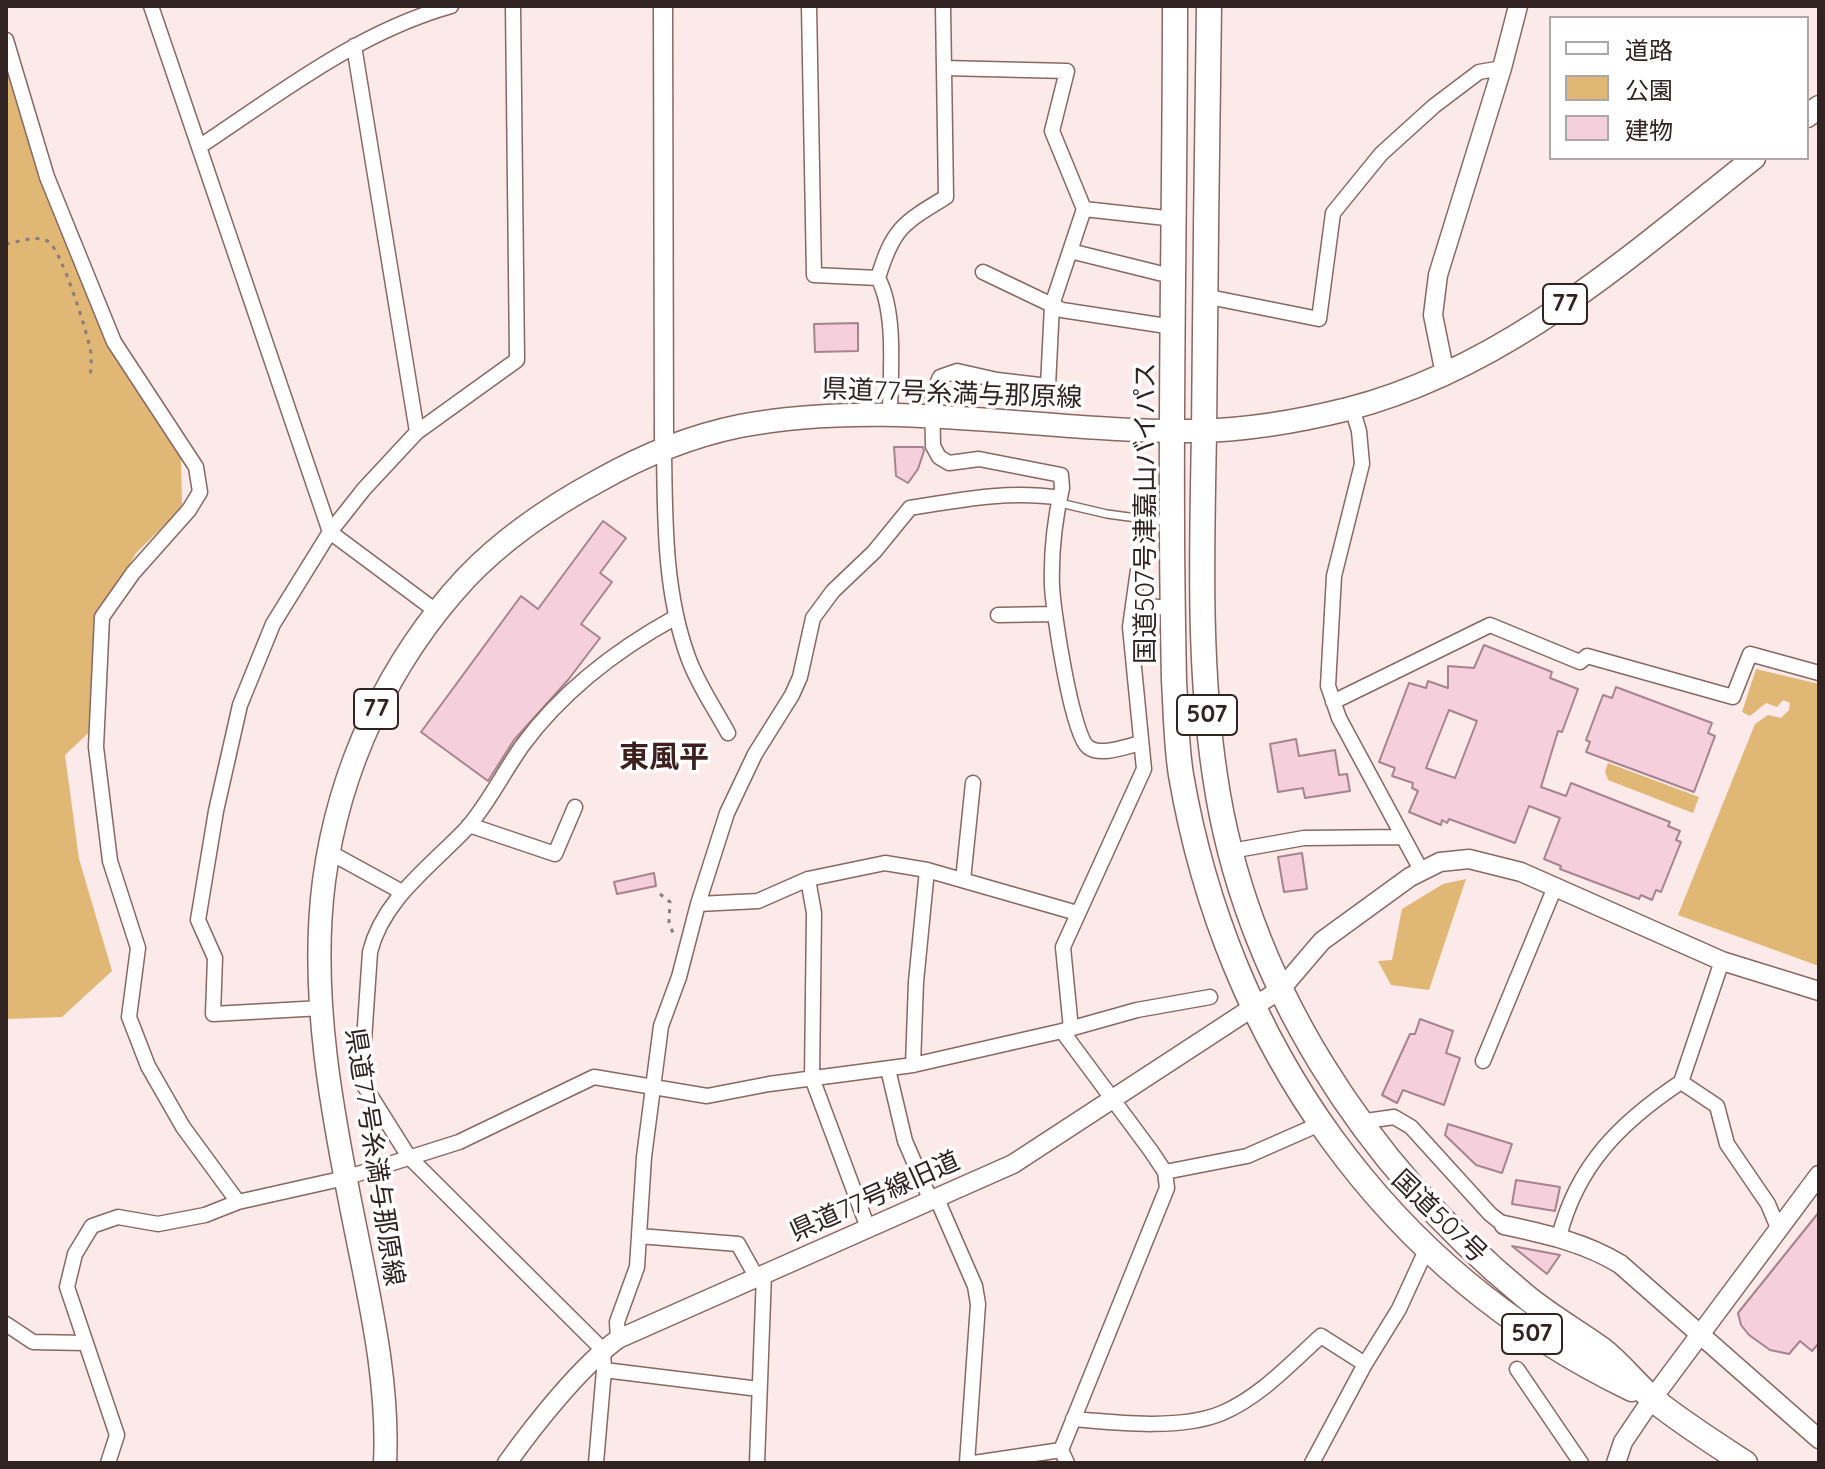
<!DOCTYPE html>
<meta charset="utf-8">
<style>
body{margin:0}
#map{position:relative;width:1825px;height:1469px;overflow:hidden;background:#fbeae9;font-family:Quicksand,"Noto Sans JP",sans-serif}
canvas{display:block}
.frame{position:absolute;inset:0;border:8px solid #312322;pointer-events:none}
.legend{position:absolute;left:1549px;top:16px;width:260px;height:144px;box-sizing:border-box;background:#fff;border:2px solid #ada7a7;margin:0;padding:10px 14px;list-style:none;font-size:24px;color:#312322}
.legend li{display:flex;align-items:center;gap:16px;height:40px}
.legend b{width:40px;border:2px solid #ada7a7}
</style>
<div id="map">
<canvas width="1825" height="1469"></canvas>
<div class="frame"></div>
<ul class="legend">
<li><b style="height:10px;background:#fff"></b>道路</li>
<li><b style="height:22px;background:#e1b776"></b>公園</li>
<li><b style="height:22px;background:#f5cfdb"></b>建物</li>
</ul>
</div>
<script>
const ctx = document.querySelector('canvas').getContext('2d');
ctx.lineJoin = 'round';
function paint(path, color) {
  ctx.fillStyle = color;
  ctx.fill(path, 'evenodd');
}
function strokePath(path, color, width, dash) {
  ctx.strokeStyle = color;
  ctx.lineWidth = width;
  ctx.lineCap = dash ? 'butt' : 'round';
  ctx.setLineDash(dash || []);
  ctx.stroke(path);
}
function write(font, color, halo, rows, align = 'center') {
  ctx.font = font + ' Quicksand,"Noto Sans JP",sans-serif';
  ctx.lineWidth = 7;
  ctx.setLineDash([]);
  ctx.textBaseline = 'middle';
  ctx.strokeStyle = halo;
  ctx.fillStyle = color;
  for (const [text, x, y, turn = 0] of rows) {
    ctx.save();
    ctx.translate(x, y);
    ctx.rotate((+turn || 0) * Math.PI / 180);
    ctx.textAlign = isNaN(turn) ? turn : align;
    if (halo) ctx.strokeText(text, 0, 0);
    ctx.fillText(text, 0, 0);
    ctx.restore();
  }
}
const green = new Path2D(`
 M6 38 59 229 114 342 181 456 182 508 136 553 97 624 99 723 65 755 79 859 112 971 62 1017 6 1019Z
 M1756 669 1819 684V966L1678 915 1755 724 1768 715 1781 718 1789 710 1790 703 1783 700 1777 707 1766 703 1750 716 1742 712Z
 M1608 763 1699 797 1693 813 1608 780 1605 771Z
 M1466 879 1429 990 1391 985 1378 961 1392 960 1402 909 1443 884Z`);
const building = new Path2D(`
 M858 323V351L815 352 814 324Z
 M894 447H923L924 451 918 469 908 483 896 476Z
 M603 521 626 538 600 573 612 582 581 624 600 638 568 680 514 740 488 781 421 732 521 596 538 609Z
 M1484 645 1552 672 1550 678 1578 689 1562 732 1558 731 1541 787 1566 796 1571 783 1670 822 1668 826 1680 831 1676 840 1681 842 1661 892 1656 890 1652 900 1641 895 1639 899 1560 869 1561 866 1544 859 1560 818 1529 806 1515 843 1449 819 1447 823 1442 820 1441 825 1409 812 1418 791 1412 788 1413 783 1392 776 1395 768 1379 762 1409 683 1426 688 1428 681 1448 688V666L1474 668ZM1449 710 1477 721 1455 778 1426 768Z
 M1616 687 1712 723 1708 733 1715 736 1694 792 1586 752 1590 742 1586 740 1603 695 1612 698Z
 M1296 739 1299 756 1335 750 1339 775 1347 774 1350 791 1305 798 1303 788 1278 792 1270 744Z
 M1302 853 1307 889 1284 892 1278 857Z
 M654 873 656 886 617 894 614 882Z
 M1420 1019 1453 1031 1446 1053 1460 1058 1444 1105 1403 1090 1397 1103 1382 1095 1410 1034H1415Z
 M1448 1124 1512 1144 1502 1173 1476 1165 1445 1135Z
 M1516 1180 1560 1187 1555 1211 1512 1204Z
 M1819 1212V1343L1812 1351 1800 1341 1789 1354 1770 1350 1749 1335 1741 1325 1738 1313Z
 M1512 1246 1560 1255 1547 1274Z`);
const path = new Path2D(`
 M6 244C18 242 38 234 49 242 62 252 86 329 90 348 92 358 91 369 90 379
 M660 894 670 902 669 922 674 936`);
const service = new Path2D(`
 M1060 503 1107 514 1166 522`);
const minor = new Path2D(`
 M151 6 330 532 436 611
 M809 6 814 275 878 278C893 228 903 223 946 197L943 6
 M6 40 47 177 114 342 196 467 200 492 189 510 133 573 102 617 96 747 110 861 138 948 129 1017 148 1066 183 1127 238 1202
 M354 46 417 432
 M944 68 1067 71 1052 131 1084 209 1175 219
 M199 147C279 94 358 32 451 6
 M1070 251 1175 277
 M983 272 1052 305 1084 209
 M878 278C897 314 890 375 890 416
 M1204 296 1319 319 1333 213 1381 154 1434 106 1479 72 1502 68
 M1352 408 1359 431 1362 464 1334 576 1328 686 1339 718 1421 870
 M664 449C665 519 664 591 688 657 697 683 715 709 728 733
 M1133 605 1171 608
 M998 615 1055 614
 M1333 702 1490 625 1580 662 1587 656 1733 697 1750 654 1819 673
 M1141 743C1127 746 1101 757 1088 747 1072 735 1053 611 1052 586 1051 555 1055 518 1062 488L1061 475 979 459 949 463 939 457 933 446 932 396 940 377 957 371 997 380 1048 386 1052 305 1062 310 1173 327
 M469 825 555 854 575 807
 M1231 851 1304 838 1402 837
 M329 852 402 892
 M808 879 814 913 812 1078 868 1228
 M963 880 973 783
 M698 904 758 901 808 879 885 863 927 870 1077 913
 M322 1008 213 1014 215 958 198 920 216 811 240 705 273 624 330 532 364 489 417 432 517 360 513 6
 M1071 1029 1063 947 1144 769 1130 627 1138 570
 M1062 1031 1151 1151 1165 1172 1167 1188 1061 1450 1067 1463
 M1483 1061 1555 887
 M913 1065 916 982 927 870
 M888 1069 905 1141 931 1201
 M1681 1082 1722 961
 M1359 1122 1394 1117 1411 1127 1490 1214 1504 1225
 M1165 1172 1247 1156 1322 1123
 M937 1199 975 1286 978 1304 967 1463
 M639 1236 738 1244 757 1278
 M1559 1237C1577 1165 1621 1122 1681 1082L1717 1106 1727 1144 1768 1204 1778 1228
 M6 1324 33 1342 85 1343
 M618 1339 617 1322 637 1267 644 1157 661 1026 679 977 698 904 727 813 755 754 792 695 800 677 813 618 833 591 874 552 910 508C960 500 1009 490 1060 498
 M1517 1369 1581 1463
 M604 1370 759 1389
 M1073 1419C1117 1423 1182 1430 1222 1413 1260 1397 1291 1363 1321 1336L1365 1364
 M108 1463 117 1435 67 1287 75 1254 92 1226 118 1217 158 1224 205 1215 238 1202 345 1178 459 1142 594 1077 707 1096 769 1084 913 1065 1062 1031 1137 1010 1210 997
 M596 1463 604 1370 603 1350 409 1157 365 1087 362 1070 370 952C383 899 431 866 467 828 488 804 503 773 522 746 563 690 616 650 676 617
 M757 1463 764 1274
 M974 1463 1061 1450
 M1312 1463 1365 1364 1399 1309 1427 1248`);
const tertiary = new Path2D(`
 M663 6 664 449
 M1445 374 1433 315 1438 275 1502 68 1518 6
 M1504 1225C1545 1234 1584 1242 1620 1264L1819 1439
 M507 1463C535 1424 580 1367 618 1339L1013 1164 1281 989 1322 941 1410 877 1440 862 1469 859 1521 872 1722 961 1819 991
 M1616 1463 1623 1442 1652 1399 1819 1175`);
const primary = new Path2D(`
 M1807 116 1819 107
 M385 1463C389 1385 371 1306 356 1231 333 1118 309 996 324 881 339 768 389 661 466 578 504 538 550 507 598 481 642 456 691 436 740 426 891 397 1045 433 1197 431 1246 430 1300 421 1348 409 1506 368 1629 257 1754 158`);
const trunk = new Path2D(`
 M1175 6C1175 179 1171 351 1172 524 1172 577 1173 628 1174 681 1176 712 1176 744 1181 775 1227 1043 1385 1270 1632 1389
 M1209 6C1206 148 1206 291 1204 433 1202 546 1198 664 1215 776 1245 982 1366 1165 1525 1296 1549 1316 1576 1331 1601 1349 1621 1364 1636 1385 1655 1401 1684 1424 1714 1443 1745 1463`);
const shields = [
 [1565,304,44],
 [376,709,44],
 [1207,715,60],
 [1532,1334,60]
];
const shieldNames = [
 ["77",1565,304],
 ["77",376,709],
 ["507",1207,715],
 ["507",1532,1334]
];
const streetNames = [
 ["県道77号糸満与那原線",952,394,2],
 ["国道507号津嘉山バイパス",1146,513,-90],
 ["県道77号糸満与那原線",374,1157,81],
 ["県道77号線旧道",875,1197,-24],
 ["国道507号",1439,1217,44]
];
const quarterNames = [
 ["東風平",664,758]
];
paint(green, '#e1b776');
paint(building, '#f5cfdb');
strokePath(building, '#a6838f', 2);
strokePath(service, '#896764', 10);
strokePath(minor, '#896764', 17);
strokePath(tertiary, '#896764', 21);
strokePath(primary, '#896764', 25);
strokePath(trunk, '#896764', 27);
strokePath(path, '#8c7d7c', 3, [4, 6]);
strokePath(service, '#fff', 7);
strokePath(minor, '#fff', 14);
strokePath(tertiary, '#fff', 18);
strokePath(primary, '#fff', 22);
strokePath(trunk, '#fff', 24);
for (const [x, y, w] of shields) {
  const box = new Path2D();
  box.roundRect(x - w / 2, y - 20, w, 40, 6);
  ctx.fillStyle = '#fff';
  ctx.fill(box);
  strokePath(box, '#312322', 2);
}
write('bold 24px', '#312322', null, shieldNames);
write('26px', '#312322', '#fff', streetNames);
write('bold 30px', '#3d201f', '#fff', quarterNames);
</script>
